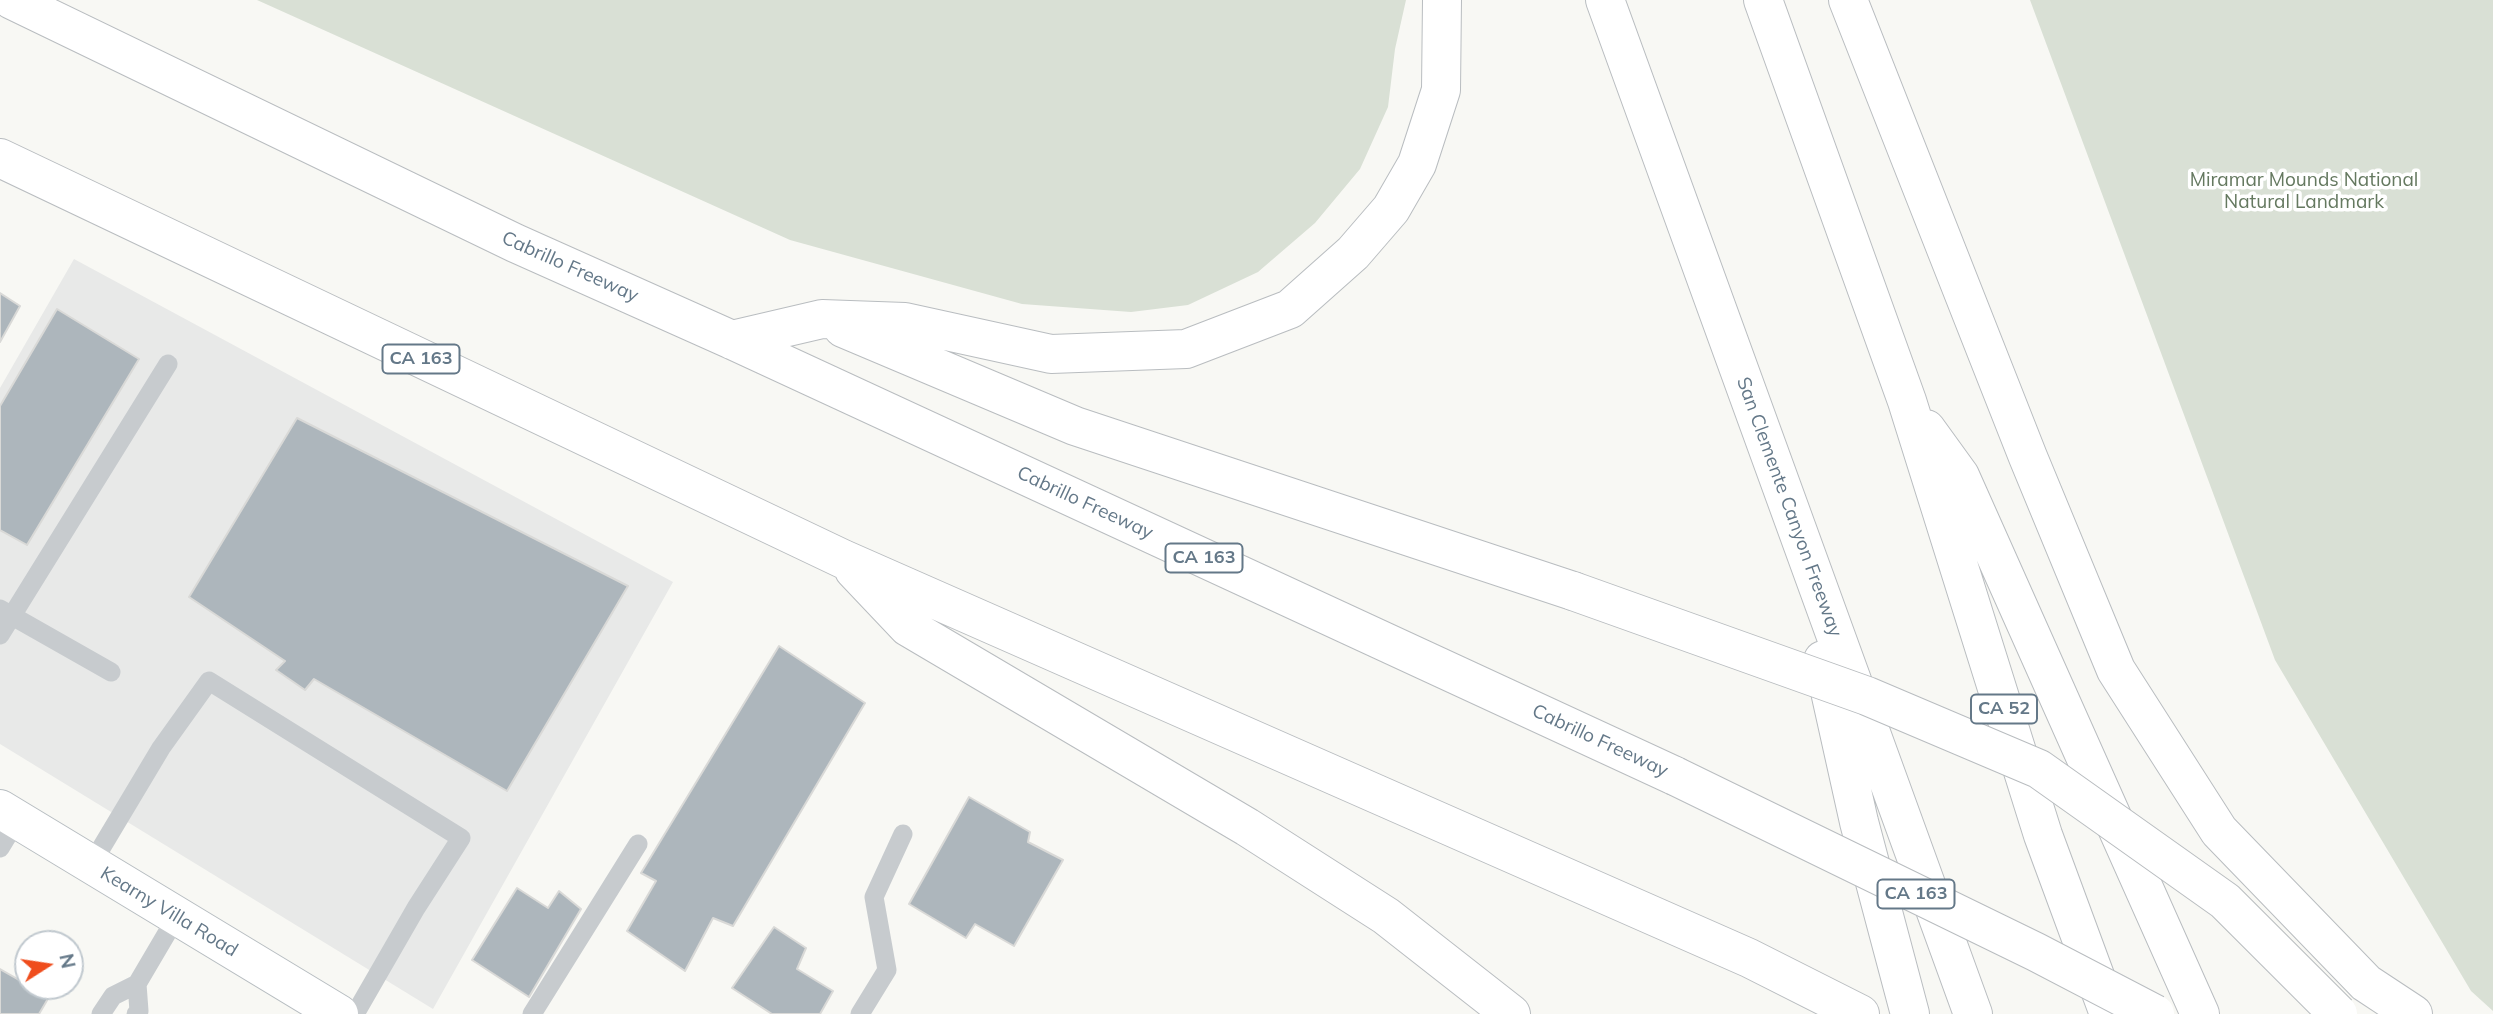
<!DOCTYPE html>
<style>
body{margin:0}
#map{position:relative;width:2493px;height:1014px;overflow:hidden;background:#f8f8f4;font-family:Mulish,sans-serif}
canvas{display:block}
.north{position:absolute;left:14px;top:930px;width:70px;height:70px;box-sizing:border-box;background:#fff;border:2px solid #c1c9cf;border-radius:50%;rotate:78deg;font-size:19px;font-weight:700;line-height:28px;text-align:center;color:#647888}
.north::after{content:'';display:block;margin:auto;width:24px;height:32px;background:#ef4d1d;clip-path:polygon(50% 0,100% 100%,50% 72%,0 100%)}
</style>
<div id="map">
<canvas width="2493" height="1014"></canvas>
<div class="north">N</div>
</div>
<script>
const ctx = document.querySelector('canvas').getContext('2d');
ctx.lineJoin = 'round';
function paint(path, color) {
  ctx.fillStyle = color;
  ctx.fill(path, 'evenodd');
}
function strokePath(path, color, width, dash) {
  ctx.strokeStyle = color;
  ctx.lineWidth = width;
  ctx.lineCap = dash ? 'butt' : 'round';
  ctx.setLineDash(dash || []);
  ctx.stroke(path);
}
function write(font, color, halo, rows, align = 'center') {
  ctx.font = font + ' Mulish,sans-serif';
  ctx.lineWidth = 7;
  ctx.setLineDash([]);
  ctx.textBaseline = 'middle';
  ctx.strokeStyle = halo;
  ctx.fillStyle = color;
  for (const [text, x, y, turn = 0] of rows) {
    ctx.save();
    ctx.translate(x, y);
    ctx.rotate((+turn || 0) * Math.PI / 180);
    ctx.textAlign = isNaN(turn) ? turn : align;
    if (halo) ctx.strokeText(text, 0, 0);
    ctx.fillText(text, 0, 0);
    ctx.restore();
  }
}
const built = new Path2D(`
 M74 259 673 582 433 1009 0 744V388Z`);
const green = new Path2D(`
 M257 0H1406L1395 49 1388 107 1360 169 1315 223 1258 272 1188 305 1131 312 1022 304 790 240Z
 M2030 0H2493V1011L2471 991 2275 660Z`);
const building = new Path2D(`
 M0 293 20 306 0 342Z
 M57 309 139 359 27 545 0 530V406Z
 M297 418 628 586 507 791 314 679 305 690 276 670 285 661 189 597Z
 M779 646 865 703 733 926 713 918 685 971 627 931 656 881 641 873Z
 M969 797 1030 832 1028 842 1063 860 1014 946 975 924 966 938 909 904Z
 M517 888 548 908 559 891 581 909 529 997 472 960Z
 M774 927 806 948 797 969 833 991 820 1014H772L732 988Z
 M0 969 49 997 39 1014H0Z`);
const lane = new Path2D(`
 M0 609 111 672
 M0 635 168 364
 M0 848 17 820
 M91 865 161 748 209 681 461 838 416 908 355 1014
 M101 1014 113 996 137 984
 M136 1014 139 1011 137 984 177 916
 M532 1014 638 844
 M860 1014 887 970 874 897 903 834`);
const secondary = new Path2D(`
 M0 809 339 1014`);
const highway = new Path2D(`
 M12 0 515 243 732 340 1675 776
 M1605 0 1973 1014
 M1763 0 1907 401 2043 835 2109 1014
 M1848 0 2028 457 2116 670 2219 831 2366 983 2413 1014
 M0 158 843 559 1749 958 1860 1014
 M843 328 1075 426 1573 591
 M732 340 822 319 905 322 1051 354 1186 349 1290 309 1353 253 1391 209 1417 164 1441 90 1442 0
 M1926 429 1960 476 2200 1014
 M854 570 908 627 1247 827 1386 916 1511 1014
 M1823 660 1859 822 1910 1014`);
const highwayBridge = new Path2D(`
 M1573 591 1867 696 2039 769 2225 901 2338 1014
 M1675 776 2036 952 2155 1014`);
const shields = [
 [421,359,77],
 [1204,558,77],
 [2004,709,66],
 [1916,894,77]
];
const shieldNames = [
 ["CA 163",421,359],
 ["CA 163",1204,558],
 ["CA 52",2004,709],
 ["CA 163",1916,894]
];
const parkNames = [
 ["Miramar Mounds National",2304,180],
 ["Natural Landmark",2304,202]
];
const streetNames = [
 ["Cabrillo Freeway",570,267,24],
 ["Cabrillo Freeway",1085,503,25],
 ["San Clemente Canyon Freeway",1789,507,70],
 ["Cabrillo Freeway",1600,741,25],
 ["Kearny Villa Road",169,912,31]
];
paint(built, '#e8e9e8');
paint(green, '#d9e0d5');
paint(building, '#adb6bc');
strokePath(building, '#d9d9d7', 2);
strokePath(secondary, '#b7bdc1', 40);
strokePath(highway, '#b9bdc0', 40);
strokePath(lane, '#c7cbce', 19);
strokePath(secondary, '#fff', 38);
strokePath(highway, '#fff', 38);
strokePath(highwayBridge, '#b9bdc0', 40, []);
strokePath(highwayBridge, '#fff', 38);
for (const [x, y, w] of shields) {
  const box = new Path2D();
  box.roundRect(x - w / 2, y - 14.5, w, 29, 5);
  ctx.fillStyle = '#fff';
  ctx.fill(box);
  strokePath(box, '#647888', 2);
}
write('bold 18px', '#647888', null, shieldNames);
write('19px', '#657960', '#fff', parkNames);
write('19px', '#647888', '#fff', streetNames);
</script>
